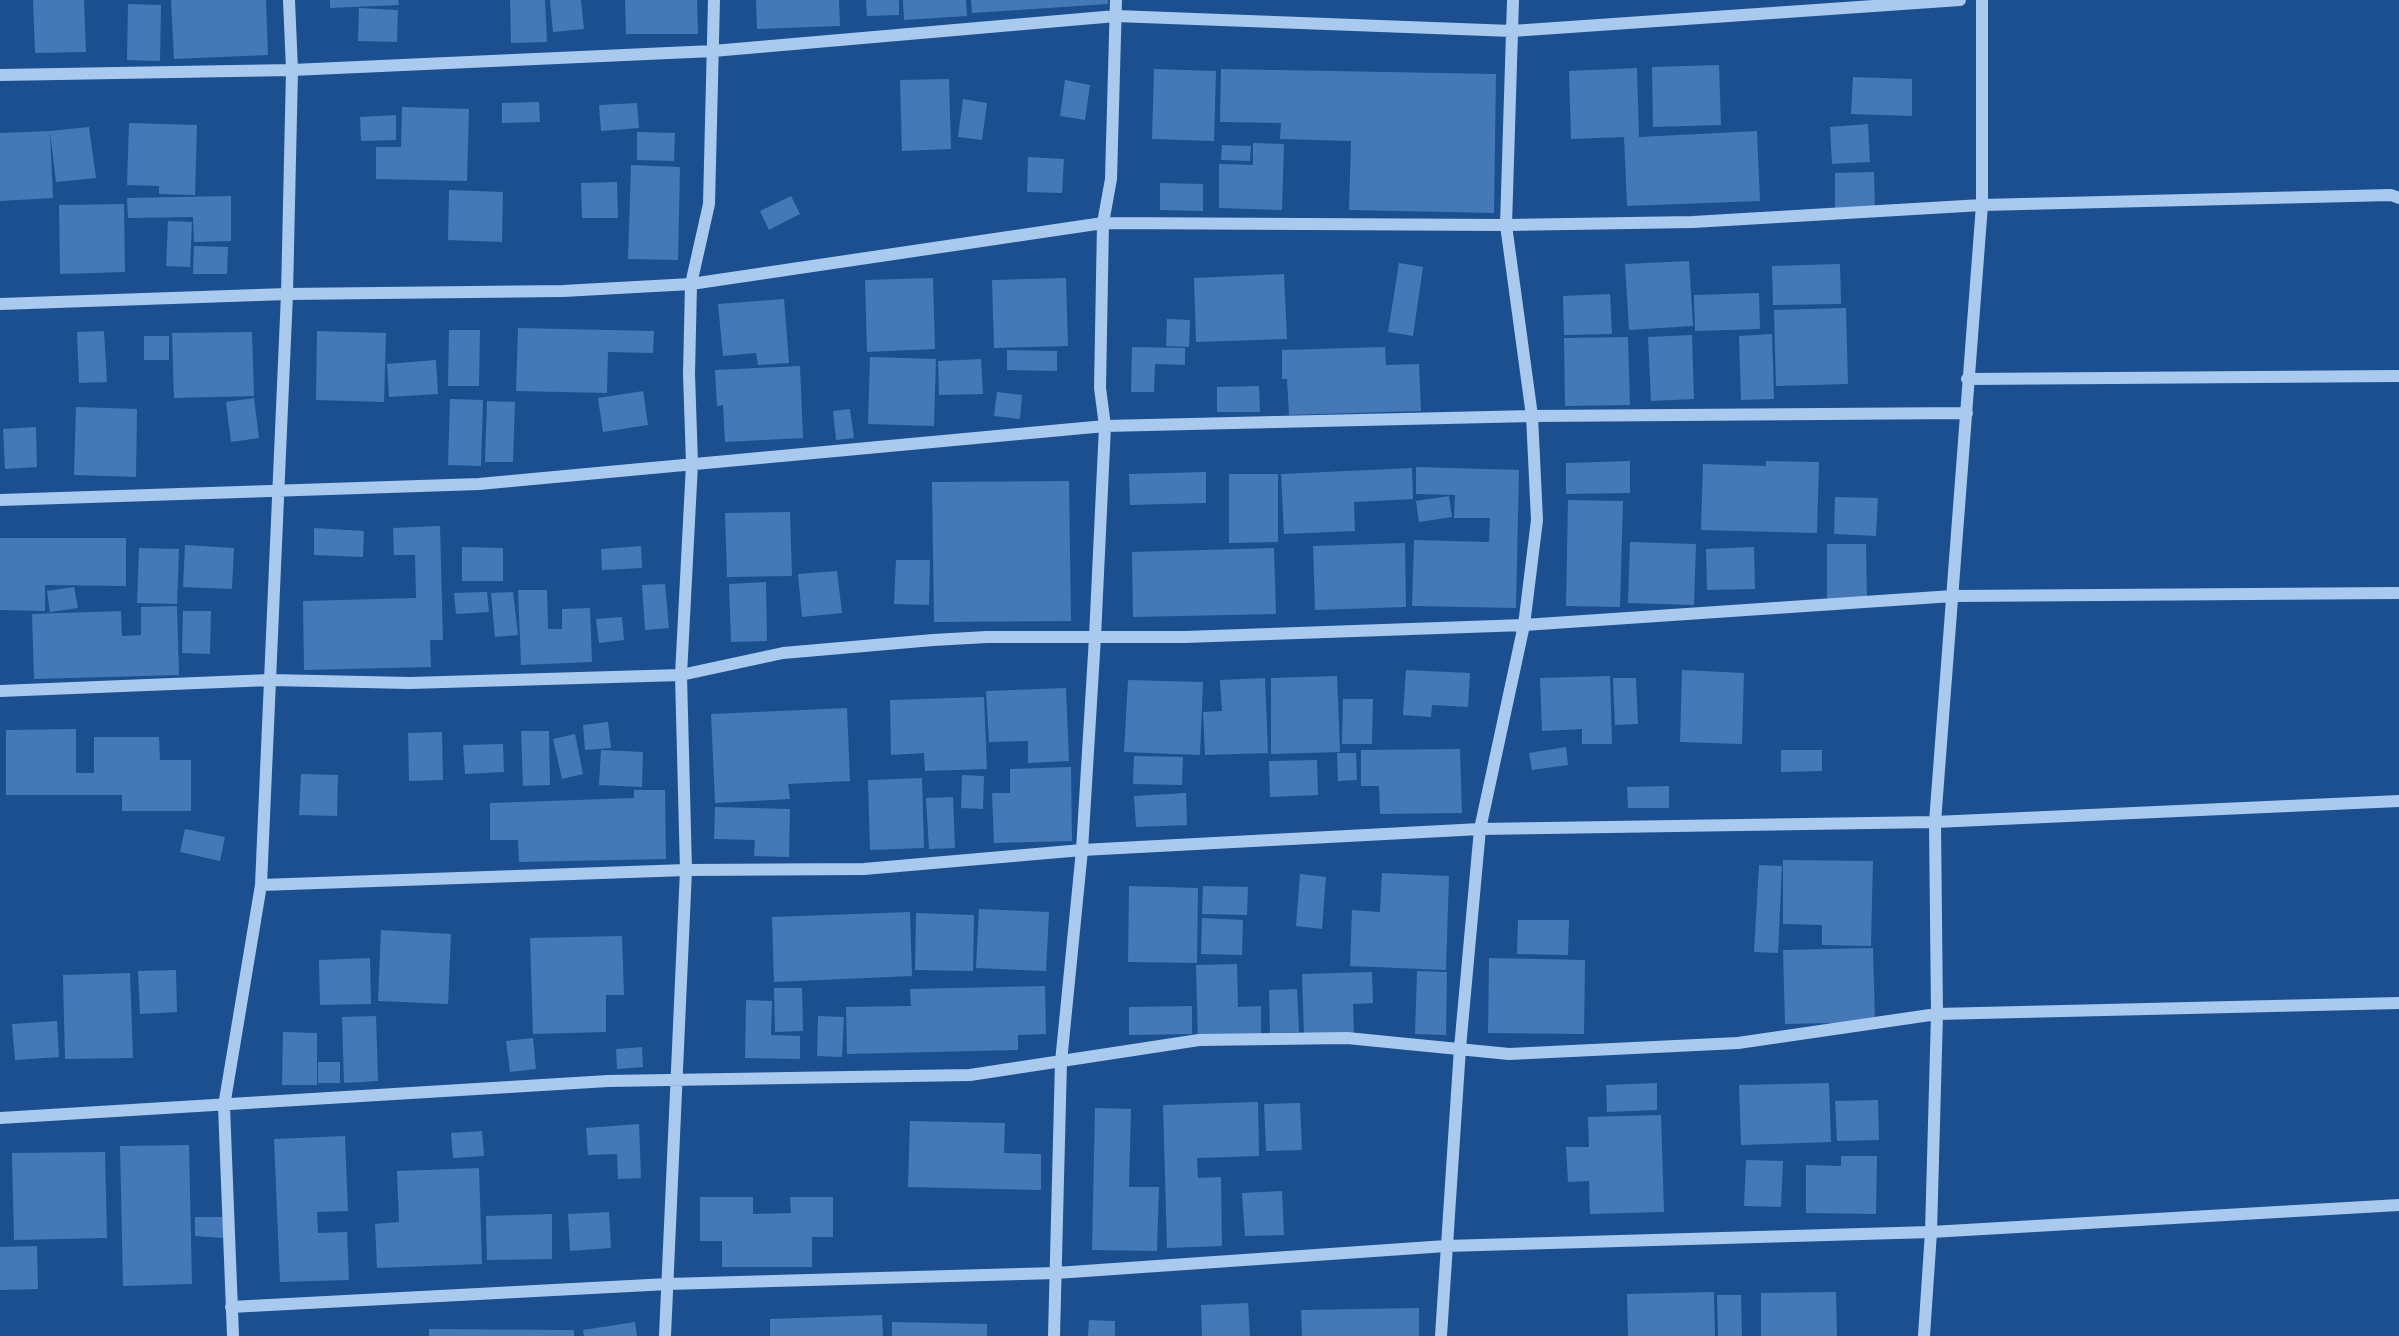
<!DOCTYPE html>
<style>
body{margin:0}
canvas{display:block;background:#1b4f8f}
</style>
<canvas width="2399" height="1336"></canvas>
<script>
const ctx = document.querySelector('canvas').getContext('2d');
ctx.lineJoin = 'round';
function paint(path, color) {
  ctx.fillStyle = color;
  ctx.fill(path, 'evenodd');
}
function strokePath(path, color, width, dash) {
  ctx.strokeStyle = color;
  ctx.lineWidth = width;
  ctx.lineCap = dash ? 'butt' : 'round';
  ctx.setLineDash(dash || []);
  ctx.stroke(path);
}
const building = new Path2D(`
 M33 0H84L86 52 35 53Z
 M171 0H266L268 55 174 59Z
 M330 0H398L399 5 330 8Z
 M510 0H545L547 42 511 43Z
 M550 0H581L584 29 553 32Z
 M625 0H697L698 34H626Z
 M756 0H839L840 26 757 29Z
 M866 0H899V15L867 16Z
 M903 0H966L967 16 904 20Z
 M971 0H1108V4L972 13Z
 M128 4 161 5 160 61 127 60Z
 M359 8 398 10 397 42 358 41Z
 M1719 65 1721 125 1653 127 1652 67Z
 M1637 68 1639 137 1757 131 1760 201 1627 206 1624 137 1571 139 1569 71Z
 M1154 69 1216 71 1214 141 1152 139Z
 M1221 69 1496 74 1494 213 1349 210 1351 141 1280 139 1281 123 1220 122Z
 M1853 77 1912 79V116L1851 114Z
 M949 79 951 149 902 151 900 80Z
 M1065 80 1090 85 1085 120 1060 116Z
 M963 99 987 103 982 140 958 137Z
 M539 102 540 122 502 123V103Z
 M637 103 639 128 601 131 599 105Z
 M402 107 469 109 467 181 376 179V147H401Z
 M396 115V140L361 141 360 117Z
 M129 123 197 125 195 195 159 194V186L127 185Z
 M1868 124 1870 162 1832 164 1830 127Z
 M89 127 96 178 56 182 50 131Z
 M50 131 53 198 0 201V133Z
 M637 132 675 133 674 161 637 160Z
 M1253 143 1284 144 1282 210 1219 208V164L1253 165Z
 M1222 145 1251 146 1250 161 1221 160Z
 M1028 157 1064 159 1062 193 1027 192Z
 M631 165 680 167 678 260 628 259Z
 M1874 172 1875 212 1835 213V173Z
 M617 182 618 218H582L581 183Z
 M1160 183 1203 184V211L1160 210Z
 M449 190 503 192 502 242 448 240Z
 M231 196V241L194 242 193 217 128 218 127 198Z
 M791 196 800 214 769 230 760 211Z
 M124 204 125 272 60 274 59 205Z
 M168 221 192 222 190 267 166 266Z
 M194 246 228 247 227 274H193Z
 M1689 261 1693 326 1629 330 1625 264Z
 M1399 263 1423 267 1413 336 1388 332Z
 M1840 264 1841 304 1773 305 1772 266Z
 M1284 274 1287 339 1196 342 1194 278Z
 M933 278 935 349 867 352 865 280Z
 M1066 278 1068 346 994 348 992 280Z
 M1759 293 1760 329 1695 331 1694 295Z
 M1610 294 1612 334 1564 335 1563 296Z
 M784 299 789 363 758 365 756 353 723 356 718 304Z
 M1846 308 1848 384 1776 386 1774 310Z
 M1167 319 1190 320 1189 347 1166 346Z
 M518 328 654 331 653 353 608 352 607 393 516 391Z
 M449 330H480L479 386H448Z
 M104 331 107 382 79 383 77 332Z
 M317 331 386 333 384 402 316 400Z
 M252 332 254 396 174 398 172 333Z
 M1772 334 1774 399 1741 400 1739 336Z
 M1692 335 1694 399 1651 401 1648 337Z
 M144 336H169V360H144Z
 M1628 337 1630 405 1565 406 1564 338Z
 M1132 347 1185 348V365L1155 364 1154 392H1131Z
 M1385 347 1386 365 1419 364 1421 411 1289 415 1287 379H1282V350Z
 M1007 350 1057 351V371L1007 370Z
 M870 357 936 359 934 426 868 424Z
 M981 359 983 394 939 395 938 361Z
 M436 360 438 394 389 397 387 364Z
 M800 366 803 438 725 442 723 405 717 406 715 370Z
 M1259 386 1260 412H1217V387Z
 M643 391 648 425 603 432 598 398Z
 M997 392 1022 395 1020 419 994 416Z
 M254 398 259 438 231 442 226 402Z
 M450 399 483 400 481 466 448 465Z
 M487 401 515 402 513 462H485Z
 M76 407 137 409 136 477 74 475Z
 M850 409 854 438 836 440 833 411Z
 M36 427 37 467 5 469 3 429Z
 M1630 461V493L1566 494V463Z
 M1766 461 1819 462 1817 533 1701 530 1703 464 1766 466Z
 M1416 467 1519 470 1516 608 1412 606 1414 540 1489 542 1490 518H1454L1455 495 1416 494Z
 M1412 468 1413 499 1354 502 1355 531 1284 534 1281 474Z
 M1206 472V503L1130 505 1129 474Z
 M1229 474H1278V542L1229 543Z
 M1069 481 1071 621 934 622 932 482Z
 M1449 496 1452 517 1419 522 1416 501Z
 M1835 497 1878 498 1876 536 1834 534Z
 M1568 500 1623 501 1620 607 1566 606Z
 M790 512 792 576 727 577 725 513Z
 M440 526 443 640H430L431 667 304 670 303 601 416 598 415 555H394L393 528Z
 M314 528 364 531 363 557 314 555Z
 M0 538H126V586L45 585V611L0 610Z
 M1630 542 1696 544 1694 605 1628 603Z
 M1405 543 1406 607 1315 610 1313 546Z
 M1827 544H1866L1867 600H1827Z
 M185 545 234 548 232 589 183 587Z
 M641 546 642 568 602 570 601 549Z
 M462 547 503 548V581H462Z
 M1754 547 1755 589 1707 590 1706 549Z
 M139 548 179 549 177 604 137 603Z
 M1274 548 1276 614 1133 617 1132 552Z
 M896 560H930L929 605 894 604Z
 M837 571 842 613 802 617 798 574Z
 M766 582 767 641 731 642 729 584Z
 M665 584 669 628 645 630 642 585Z
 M74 587 78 608 50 612 47 591Z
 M518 590H547L548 629H562V609L590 608 592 662 521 665Z
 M487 592 489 612 456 614 454 593Z
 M513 592 518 635 495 637 491 593Z
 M177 606 179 675 34 679 32 614 121 611 122 636 141 635V607Z
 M183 611H211L210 654 182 653Z
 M622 617 624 640 599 643 596 619Z
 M1406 670 1470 673 1468 707 1432 705 1431 717 1403 715Z
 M1682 670 1744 673 1742 744 1680 742Z
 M1337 676 1340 752 1271 754V678Z
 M1610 676 1612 744H1582V729L1542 731 1540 678Z
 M1265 678 1268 753 1205 755 1203 712 1222 711 1220 680Z
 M1613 678H1636L1638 724 1615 725Z
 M1128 680 1203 682 1200 755 1124 752Z
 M1066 688 1069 761 1028 763V741L989 742 986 691Z
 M984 697 987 769 925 771 924 753 891 755 890 700Z
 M1343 699H1373L1372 744H1342Z
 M847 708 850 781 788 784 790 799 715 803 711 714Z
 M608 722 611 748 585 750 583 725Z
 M76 729V773H94V737H159L160 760H191V811H122V795H6V730Z
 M521 731H549L550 785 523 786Z
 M442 732 443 780 409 781 408 733Z
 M575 734 583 774 562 779 553 739Z
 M503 744 504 772 465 774 463 745Z
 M1566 747 1568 765 1532 770 1529 753Z
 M1460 749 1462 813 1380 814 1379 786H1361V750Z
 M601 750 643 752 642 787 599 785Z
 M1781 750H1822V771L1781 772Z
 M1337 753H1356L1357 780 1338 781Z
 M1134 756 1183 757 1182 785 1133 784Z
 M1317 760 1318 795 1270 797 1269 761Z
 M1071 767 1072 841 994 843 992 793H1010V769Z
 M301 774 338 775 337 816 299 815Z
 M962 775 984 776 983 809 961 808Z
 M922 778 924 848 870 850 868 780Z
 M1669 786V808H1628L1627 787Z
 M634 790H665L666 859 519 862 518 840H490V803L634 798Z
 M1186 793 1187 825 1136 827 1134 796Z
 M953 797 955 848 929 849 926 798Z
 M715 807 790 809 789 857 754 856 755 840 714 839Z
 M185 829 225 837 220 861 180 852Z
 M1783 860 1873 861 1871 946 1822 945V925L1783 924Z
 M1759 865 1782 866 1778 953 1754 952Z
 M1382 873 1449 876 1446 970 1350 966 1352 910 1380 912Z
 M1300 874 1326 877 1322 929 1296 926Z
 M1129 886 1198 888 1197 963 1128 962Z
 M1203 886 1248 887 1247 915 1202 914Z
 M979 909 1049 912 1046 971 976 968Z
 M910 912 912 976 774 982 772 917Z
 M916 913 974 915 973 971 915 970Z
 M1202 918 1243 920 1242 955 1201 954Z
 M1518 920H1569L1568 955 1517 954Z
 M381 930 451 934 448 1004 378 1001Z
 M622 936 624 995H606V1032L533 1034 530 938Z
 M1873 948 1875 1022 1785 1024 1783 950Z
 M370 958 371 1004 320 1005 319 960Z
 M1489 958 1585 960 1584 1034 1488 1033Z
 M1237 964 1238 1007 1261 1006V1039L1198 1041 1196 965Z
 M176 970 177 1012 140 1014 138 971Z
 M1417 971 1447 972 1446 1035 1415 1034Z
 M1372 972 1373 1003 1353 1004 1354 1034 1304 1036 1302 974Z
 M130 973 133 1058 65 1059 63 975Z
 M1045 986 1046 1034 1018 1035V1050L847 1054 846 1007 911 1006 910 989Z
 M774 988H802L803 1031 775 1032Z
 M1297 989 1299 1032 1270 1033 1269 990Z
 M746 1000 772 1001 771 1035 800 1036V1059L745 1058Z
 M1192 1006V1034L1129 1035V1007Z
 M376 1016 378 1081 344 1083 342 1017Z
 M818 1016 844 1017 842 1057 817 1056Z
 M57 1021 59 1057 15 1060 12 1024Z
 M283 1032 317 1033V1085H282Z
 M533 1038 536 1069 510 1072 506 1041Z
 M642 1047 643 1067 617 1069 616 1049Z
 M318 1062H340V1083H318Z
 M1657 1083V1110L1607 1112 1606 1085Z
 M1829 1083 1831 1142 1741 1145 1739 1085Z
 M1878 1100 1879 1140 1837 1141 1835 1101Z
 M1258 1102 1259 1156 1197 1158 1198 1178 1221 1177 1222 1246 1167 1248 1163 1105Z
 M1300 1103 1302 1150 1266 1151 1264 1104Z
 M1095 1108 1131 1109 1129 1187H1159L1157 1251 1092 1250Z
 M1661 1115 1664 1212 1590 1214 1589 1181 1568 1182 1566 1147H1589L1588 1117Z
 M910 1121 1005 1123 1004 1153 1041 1154V1190L908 1187Z
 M639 1124 641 1178 618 1179 617 1154 588 1155 586 1128Z
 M482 1131 484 1156 453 1158 451 1133Z
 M345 1136 348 1211 317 1212 318 1233 347 1232 349 1280 280 1282 274 1139Z
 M189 1145 192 1284 123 1286 120 1146Z
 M105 1152 107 1238 14 1240 12 1153Z
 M1841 1156H1877L1876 1214 1806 1213V1165L1841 1166Z
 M1746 1160 1783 1161 1781 1207 1744 1206Z
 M479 1168 482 1264 377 1268 375 1224 399 1222 397 1171Z
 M1282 1191 1284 1235 1245 1236 1242 1193Z
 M700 1197H753V1214L791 1213 790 1197H833V1237H812V1267H722V1241H700Z
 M609 1212 611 1248 570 1251 568 1214Z
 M552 1214V1259L487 1260 486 1216Z
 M195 1217H223V1238L195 1236Z
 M37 1246 38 1289 0 1290V1247Z
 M1714 1292 1715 1336H1628L1627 1294Z
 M1836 1292 1837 1336H1761V1293Z
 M1717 1295H1741L1742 1336H1718Z
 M1248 1303 1250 1336H1202L1201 1305Z
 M1419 1308V1336H1302L1301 1310Z
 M882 1315 883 1336H770V1319Z
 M1089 1320 1115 1321V1336H1088Z
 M635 1322 637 1336H584L583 1330Z
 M892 1322 987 1324V1336H892Z
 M429 1329 574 1330V1336H429Z`);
const minor = new Path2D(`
 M0 75 292 70 713 51 1116 16 1512 31 1960 0
 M0 304 287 294 563 291 691 284 1103 223 1506 225 1693 222 1982 205 2391 195 2399 198
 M1967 379 2399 376
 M0 500 479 484 1105 426 1532 416 1967 413
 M0 691 270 680 410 683 681 675 783 653 933 640 987 637H1185L1524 625 1953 596 2399 593
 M261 885 686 870 864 869 1082 850 1480 829 1935 822 2399 801
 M0 1118 608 1081 970 1075 1199 1040 1347 1038 1509 1054 1738 1043 1937 1014 2399 1003
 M231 1307 668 1284 1056 1273 1446 1246 1931 1232 2399 1205
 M233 1336 224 1106 261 885 287 294 292 70 289 0
 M665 1336 686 870 681 675 692 464 689 374 691 284 709 204 714 0
 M1054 1336 1061 1062 1082 850 1095 637 1105 426 1100 388 1103 223 1111 179 1116 0
 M1441 1336 1460 1048 1480 829 1524 625 1537 520 1532 416 1506 225 1513 0
 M1924 1336 1931 1232 1937 1014 1935 822 1982 205V0`);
paint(building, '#4478b7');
strokePath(minor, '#a9c9ee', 12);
</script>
